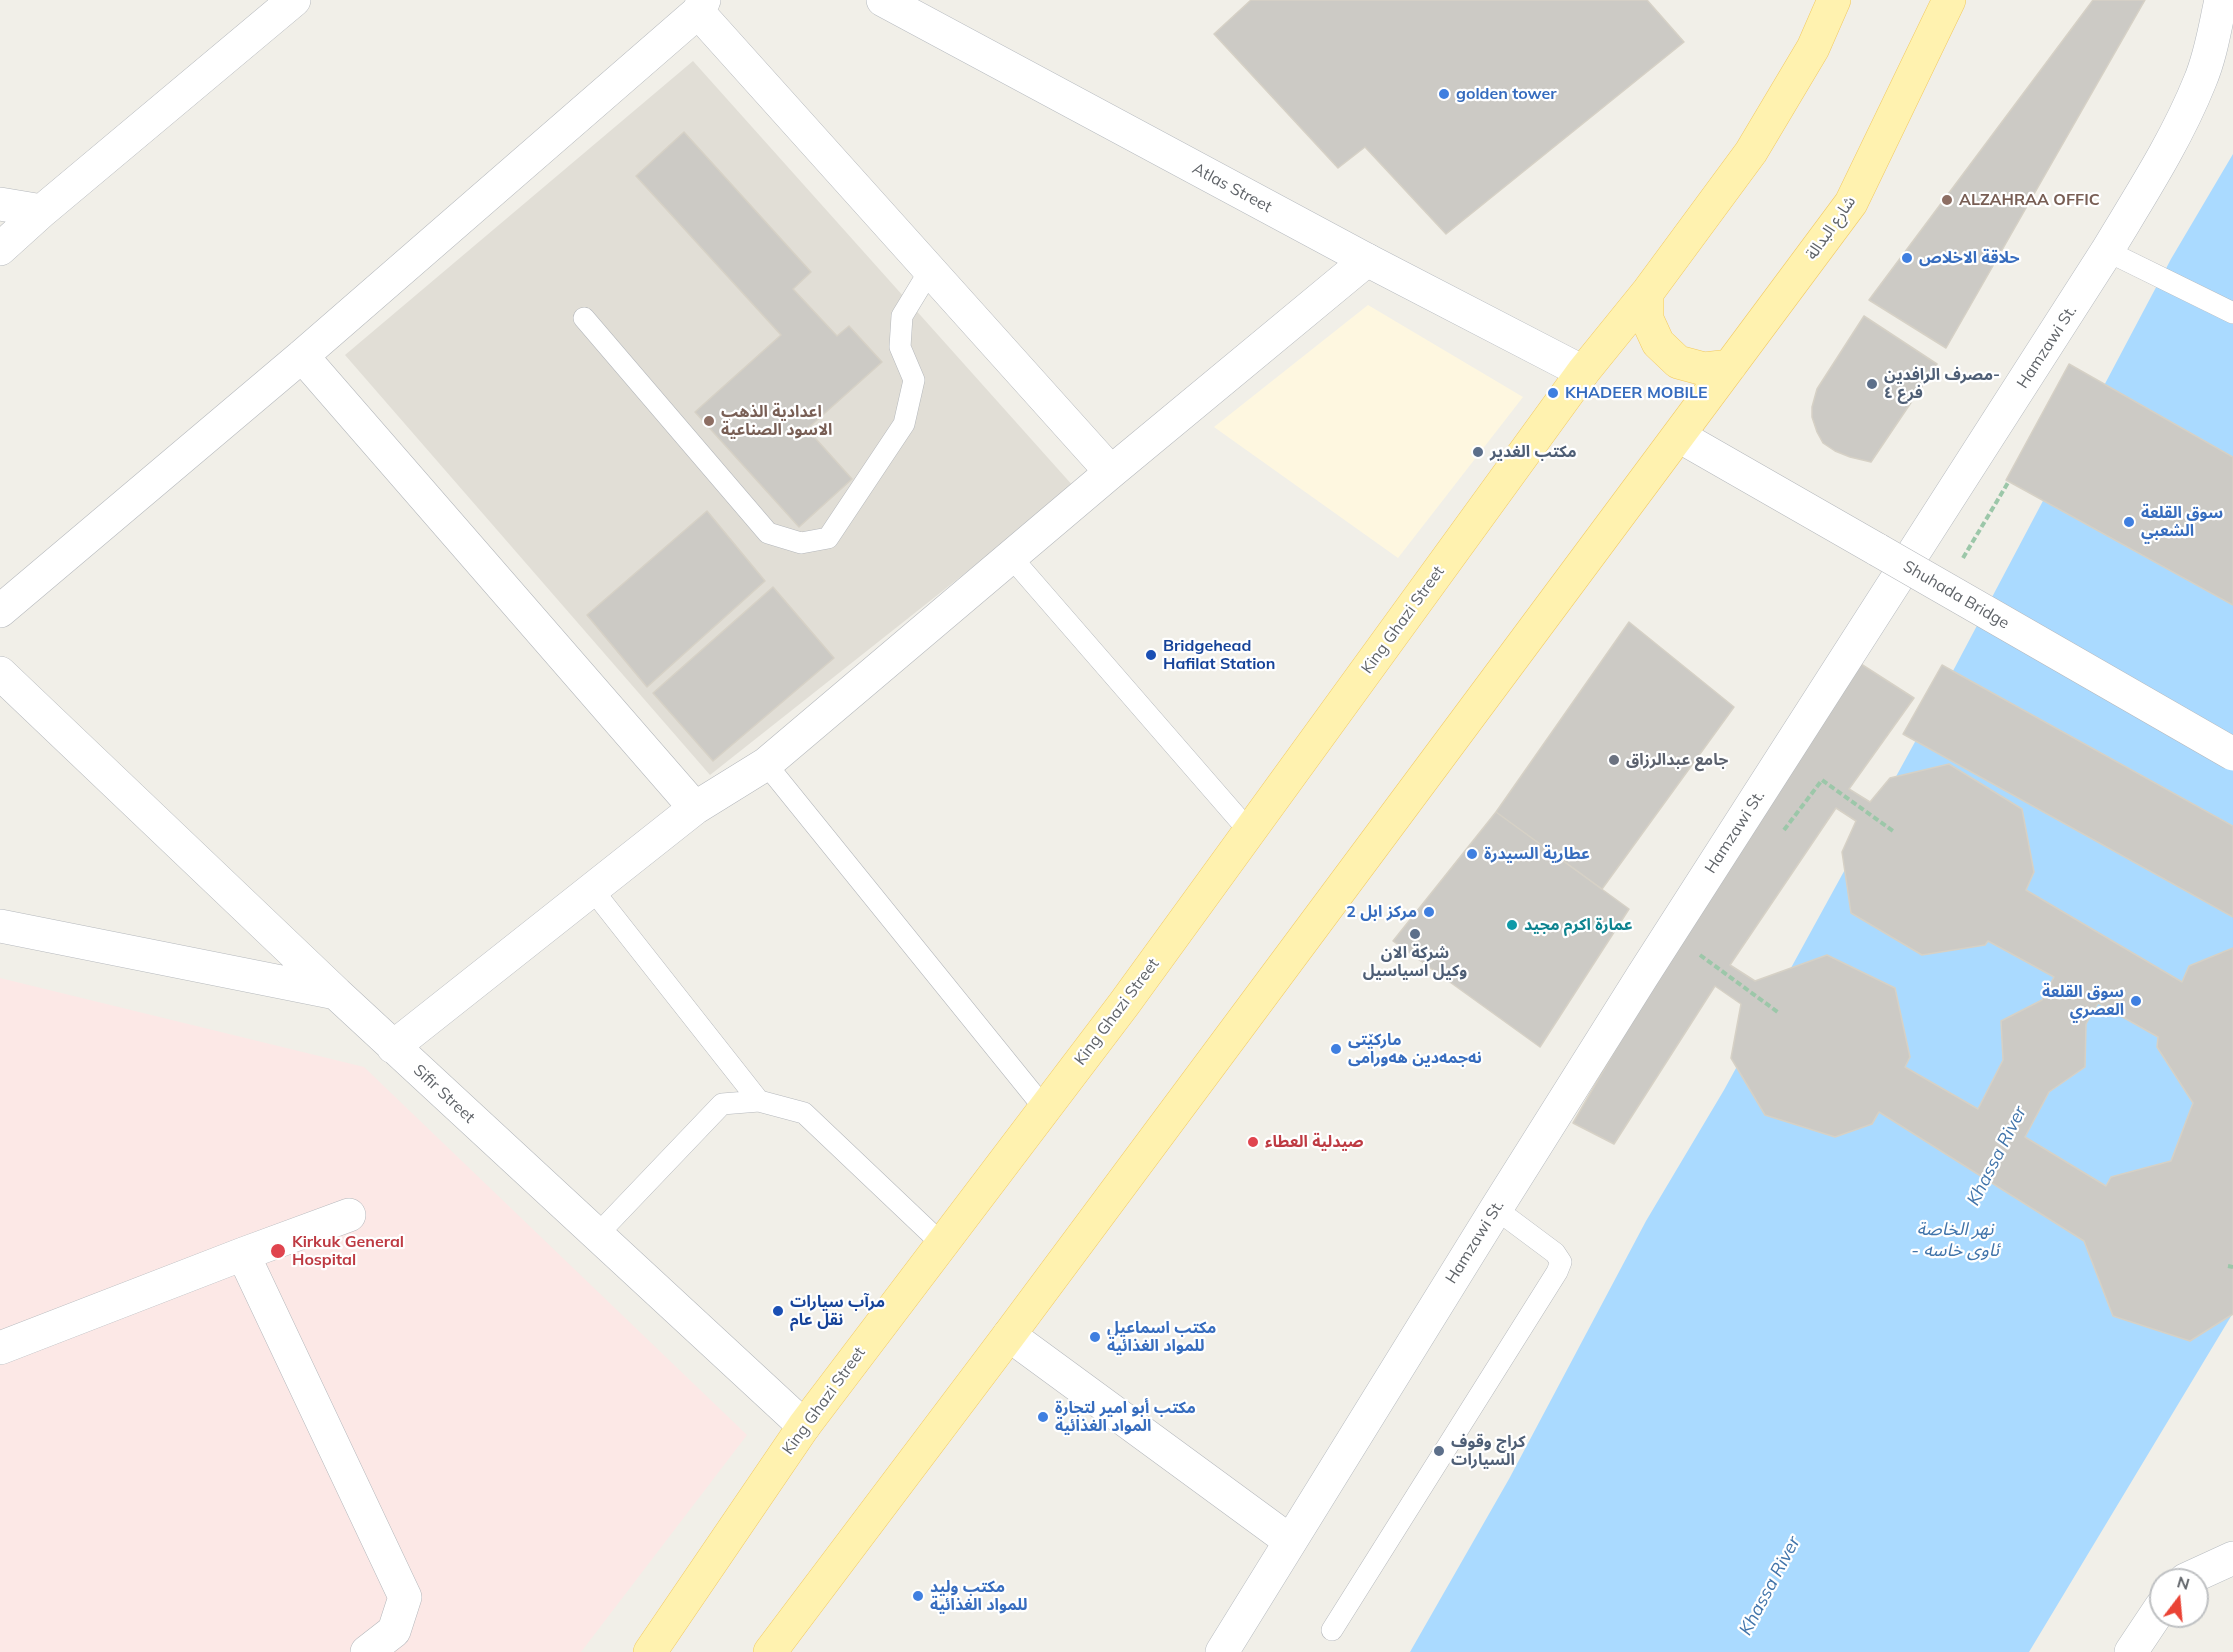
<!DOCTYPE html>
<meta charset="utf-8">
<style>
body{margin:0}
#map{position:relative;width:2233px;height:1652px;overflow:hidden;background:#f1efe8;font-family:Mulish,sans-serif}
canvas{display:block}
.north{position:absolute;left:2149px;top:1568px;width:60px;height:60px;box-sizing:border-box;background:#fff;border:2px solid #bfc1c3;border-radius:50%;rotate:16deg;font-size:16px;font-weight:700;line-height:24px;text-align:center;color:#5f6368}
.north::after{content:'';display:block;margin:auto;width:21px;height:27px;background:#ea4335;clip-path:polygon(50% 0,100% 100%,50% 72%,0 100%)}
</style>
<div id="map">
<canvas width="2233" height="1652"></canvas>
<div class="north">N</div>
</div>
<script>
const ctx = document.querySelector('canvas').getContext('2d');
ctx.lineJoin = 'round';
function paint(path, color) {
  ctx.fillStyle = color;
  ctx.fill(path, 'evenodd');
}
function strokePath(path, color, width, dash) {
  ctx.strokeStyle = color;
  ctx.lineWidth = width;
  ctx.lineCap = dash ? 'butt' : 'round';
  ctx.setLineDash(dash || []);
  ctx.stroke(path);
}
function write(font, color, halo, rows, align = 'center') {
  ctx.font = font + ' Mulish,"Noto Sans Arabic",sans-serif';
  ctx.lineWidth = 4.5;
  ctx.setLineDash([]);
  ctx.textBaseline = 'middle';
  ctx.strokeStyle = halo;
  ctx.fillStyle = color;
  for (const [text, x, y, turn = 0] of rows) {
    ctx.save();
    ctx.translate(x, y);
    ctx.rotate((+turn || 0) * Math.PI / 180);
    ctx.textAlign = isNaN(turn) ? turn : align;
    if (halo) ctx.strokeText(text, 0, 0);
    ctx.fillText(text, 0, 0);
    ctx.restore();
  }
}
const commercial = new Path2D(`
 M1368 305 1523 397 1398 558 1214 427Z`);
const education = new Path2D(`
 M693 61 1074 487 710 775 345 355Z`);
const medical = new Path2D(`
 M0 978 364 1067 747 1435 581 1652H0Z`);
const water = new Path2D(`
 M2233 154V1313L2029 1652H1410L1509 1479 1646 1221 1724 1090 1927 720 2171 259Z`);
const building = new Path2D(`
 M1251 0H1647L1684 42 1446 234 1365 147 1338 168 1214 34Z
 M2093 0H2145L1946 348 1869 300Z
 M684 132 811 272 793 289 837 336 849 326 882 362 807 429 852 479 799 527 695 412 781 335 636 176Z
 M1864 316 1937 364 1871 462 1850 457 1835 451 1823 443 1817 432 1812 417V407L1817 389Z
 M2069 364 2233 457V605L2006 480Z
 M707 511 765 581 647 687 587 615Z
 M773 587 834 658 713 761 653 693Z
 M1629 622 1734 707 1602 889 1496 812Z
 M1861 664 1914 698 1849 789 1870 802 1890 778 1949 764 2022 809 2034 872 2026 890 2182 982 2189 966 2233 948V1314L2190 1341 2113 1316 2084 1241 1879 1112 1872 1124 1835 1137 1765 1115 1731 1058 1741 1004 1715 986 1614 1144 1573 1123 1668 959ZM1836 808 1856 821 1842 852 1851 913 1922 955 1985 945 1988 941 2054 977 2042 1000 2001 1021 2003 1060 1978 1109 1905 1067 1910 1057 1895 988 1827 955 1755 981 1730 965ZM2098 1003 2158 1037 2157 1047 2193 1103 2171 1161 2111 1177 2106 1186 2025 1137 2049 1092 2085 1067 2086 1024Z
 M1942 665 2233 826V917L1903 734Z
 M1496 812 1629 909 1540 1047 1393 941Z`);
const path = new Path2D(`
 M1963 558 2009 481
 M1784 830 1822 780 1893 831
 M1700 955 1779 1013
 M2228 1266 2233 1267`);
const lane = new Path2D(`
 M2107 251 2233 313
 M584 318 768 533 801 543 828 538 904 424 914 380 900 347 902 316 930 270
 M1011 557 1249 831
 M766 764 1045 1109
 M592 889 759 1101
 M597 1235 722 1104 759 1101 804 1113 942 1244
 M1332 1630 1557 1272 1561 1262 1555 1253 1496 1209`);
const street = new Path2D(`
 M698 12 1111 472
 M0 204 42 211
 M0 249 42 211 294 0
 M302 356 695 808
 M1679 436 1878 550
 M0 611 302 356 698 12 704 0
 M0 673 336 993
 M0 926 336 993 804 1426
 M393 1047 695 808 766 764 1111 472 1367 260
 M243 1254 405 1597 394 1631 367 1652
 M1009 1335 1290 1541
 M0 1348 243 1254 349 1215`);
const secondary = new Path2D(`
 M883 0 1367 260 1583 372
 M2185 1580 2233 1558
 M1222 1652 1496 1209 1643 975 2107 251C2140 196 2176 141 2200 81 2211 55 2215 27 2221 0
 M2131 1652 2161 1607`);
const primary = new Path2D(`
 M1647 293V319L1658 343 1678 362 1704 369 1730 366
 M650 1652 804 1426 1124 1004 1583 372 1647 293 1751 152 1813 48 1834 0
 M770 1652 1009 1335 1851 203 1949 0`);
const streetBridge = new Path2D(`
 M1878 550 2233 754`);
const markers = [
 [1444,94,6,"#3f7fe0"],
 [1947,200,6,"#8d6e63"],
 [1907,258,6,"#3f7fe0"],
 [1872,384,6,"#5c6f8a"],
 [1553,393,6,"#3f7fe0"],
 [709,421,6,"#8d6e63"],
 [1478,452,6,"#5c6f8a"],
 [2129,522,6,"#3f7fe0"],
 [1151,655,6,"#1a4fb4"],
 [1614,760,6,"#6b7280"],
 [1472,854,6,"#3f7fe0"],
 [1429,912,6,"#3f7fe0"],
 [1512,925,6,"#0f9aa8"],
 [1415,934,6,"#5c6f8a"],
 [2136,1001,6,"#3f7fe0"],
 [1336,1049,6,"#3f7fe0"],
 [1253,1142,6,"#e0444e"],
 [278,1251,8,"#e0444e"],
 [778,1311,6,"#1a4fb4"],
 [1095,1337,6,"#3f7fe0"],
 [1043,1417,6,"#3f7fe0"],
 [1439,1451,6,"#5c6f8a"],
 [918,1596,6,"#3f7fe0"]
];
const shopNames = [
 ["golden tower",1456,94],
 ["حلاقة الاخلاص",1919,258],
 ["KHADEER MOBILE",1565,393],
 ["سوق القلعة",2141,513],
 ["الشعبي",2141,531],
 ["عطارية السيدرة",1484,854],
 ["مركز ابل 2",1417,912,"right"],
 ["سوق القلعة",2124,992,"right"],
 ["العصري",2124,1010,"right"],
 ["مارکێتی",1348,1040],
 ["نەجمەدین هەورامی",1348,1058],
 ["مكتب اسماعيل",1107,1328],
 ["للمواد الغذائية",1107,1346],
 ["مكتب أبو امير لتجارة",1055,1408],
 ["المواد الغذائية",1055,1426],
 ["مكتب وليد",930,1587],
 ["للمواد الغذائية",930,1605]
];
const streetNames = [
 ["Atlas Street",1232,188,28],
 ["شارع البدالة",1831,228,-55],
 ["Hamzawi St.",2047,347,-57],
 ["Shuhada Bridge",1956,595,30],
 ["King Ghazi Street",1403,620,-54],
 ["Hamzawi St.",1735,832,-57],
 ["King Ghazi Street",1117,1012,-53],
 ["Sifir Street",444,1094,43],
 ["Hamzawi St.",1475,1242,-58],
 ["King Ghazi Street",824,1401,-54]
];
const educationNames = [
 ["ALZAHRAA OFFIC",1959,200],
 ["اعدادية الذهب",721,412],
 ["الاسود الصناعية",721,430]
];
const serviceNames = [
 ["مصرف الرافدين-",1884,375],
 ["فرع ٤",1884,393],
 ["مكتب الغدير",1490,452],
 ["شركة الان",1415,953,"center"],
 ["وكيل اسياسيل",1415,971,"center"],
 ["كراج وقوف",1451,1442],
 ["السيارات",1451,1460]
];
const transitNames = [
 ["Bridgehead",1163,646],
 ["Hafilat Station",1163,664],
 ["مرآب سيارات",790,1302],
 ["نقل عام",790,1320]
];
const worshipNames = [
 ["جامع عبدالرزاق",1626,760]
];
const cultureNames = [
 ["عمارة اكرم مجيد",1524,925]
];
const healthNames = [
 ["صيدلية العطاء",1265,1142],
 ["Kirkuk General",292,1242],
 ["Hospital",292,1260]
];
const waterNames = [
 ["Khassa River",1997,1156,-63],
 ["نهر الخاصة",1955,1230],
 ["- ئاوی خاسە",1955,1251],
 ["Khassa River",1770,1586,-62]
];
paint(commercial, '#fef7e0');
paint(education, '#e1ded6');
paint(medical, '#fce8e6');
paint(water, '#aadaff');
paint(building, '#cccac5');
strokePath(building, '#d6d1c6', 1.5);
strokePath(lane, '#b5b8bc', 22);
strokePath(street, '#b5b8bc', 34);
strokePath(secondary, '#b6babf', 34);
strokePath(primary, '#f2c960', 34);
strokePath(path, '#9cc7a9', 4, [6, 3]);
strokePath(lane, '#fff', 21);
strokePath(street, '#fff', 33);
strokePath(secondary, '#fff', 33);
strokePath(primary, '#fff2af', 33);
strokePath(streetBridge, '#b5b8bc', 34, []);
strokePath(streetBridge, '#fff', 33);
for (const [x, y, r, color] of markers) {
  const dot = new Path2D();
  dot.arc(x, y, r, 0, 2 * Math.PI);
  ctx.fillStyle = color;
  ctx.fill(dot);
  strokePath(dot, '#fff', 2);
}
write('bold 16px', '#366cbe', '#fff', shopNames, 'left');
write('16px', '#5f6368', '#fff', streetNames);
write('bold 16px', '#785e54', '#fff', educationNames, 'left');
write('bold 16px', '#4e5e75', '#fff', serviceNames, 'left');
write('bold 16px', '#164399', '#fff', transitNames, 'left');
write('bold 16px', '#5b616d', '#fff', worshipNames, 'left');
write('bold 16px', '#0d838f', '#fff', cultureNames, 'left');
write('bold 16px', '#be3a42', '#fff', healthNames, 'left');
write('italic 18px', '#4174aa', '#fff', waterNames);
</script>
